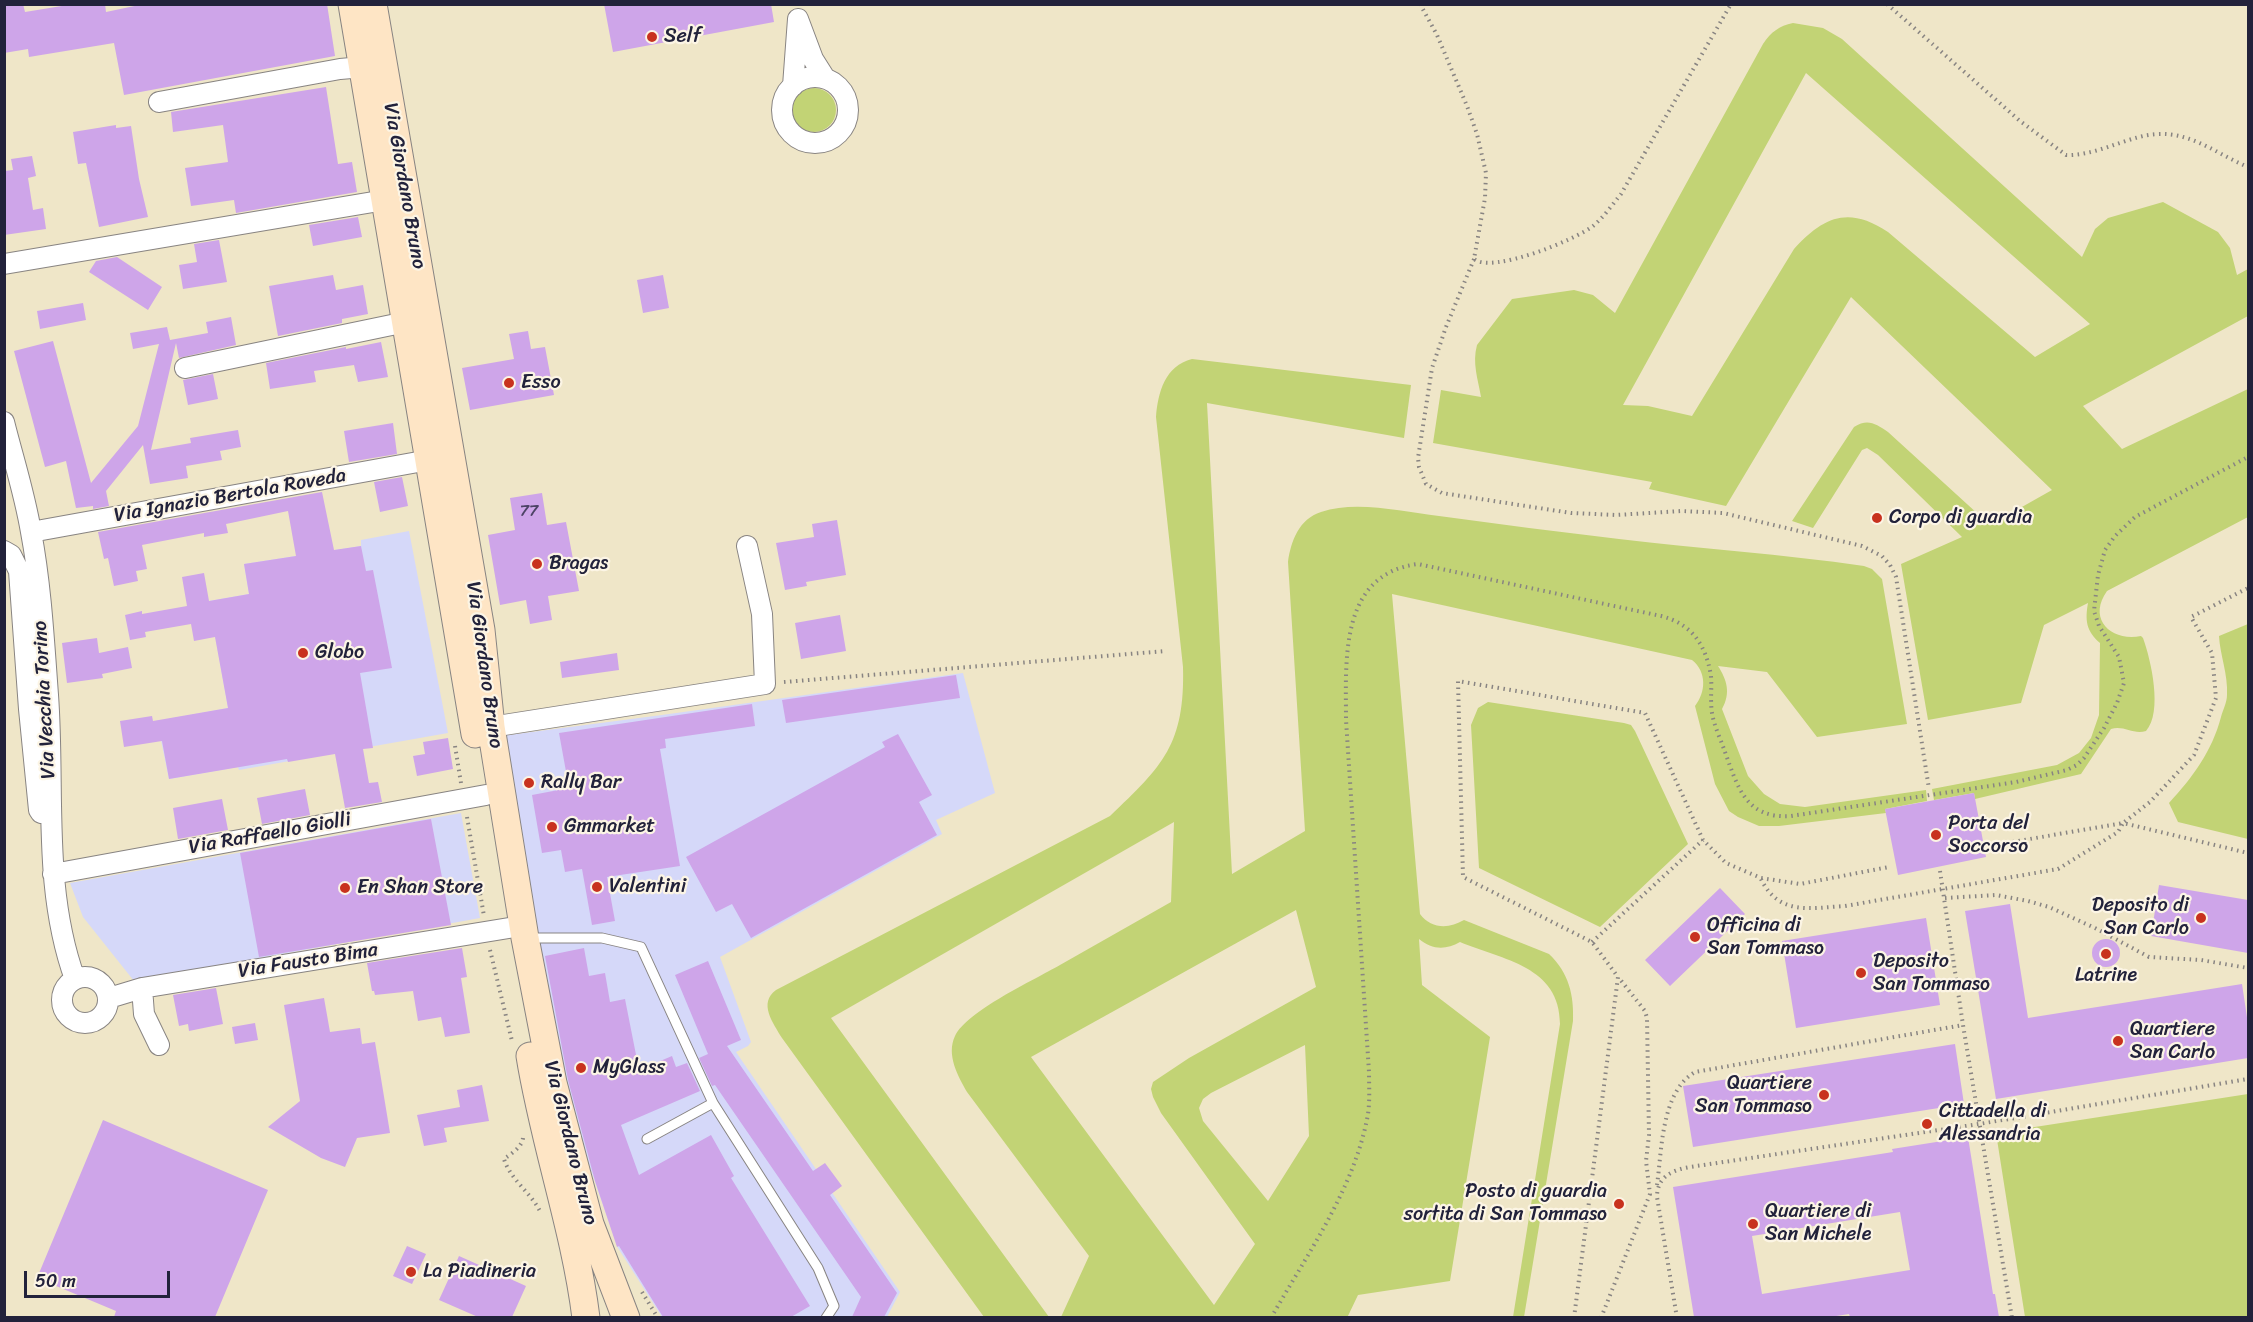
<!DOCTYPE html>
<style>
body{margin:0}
#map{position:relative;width:2253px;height:1322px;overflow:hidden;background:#efe6c8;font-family:Sriracha,sans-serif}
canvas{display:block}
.frame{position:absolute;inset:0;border:6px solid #22223b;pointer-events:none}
.scale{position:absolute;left:24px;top:1271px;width:146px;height:27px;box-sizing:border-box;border:3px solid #22223b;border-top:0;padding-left:8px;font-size:18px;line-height:21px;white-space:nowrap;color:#22223b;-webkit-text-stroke:4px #fcf5e5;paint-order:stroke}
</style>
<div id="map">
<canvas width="2253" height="1322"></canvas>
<div class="frame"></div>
<div class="scale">50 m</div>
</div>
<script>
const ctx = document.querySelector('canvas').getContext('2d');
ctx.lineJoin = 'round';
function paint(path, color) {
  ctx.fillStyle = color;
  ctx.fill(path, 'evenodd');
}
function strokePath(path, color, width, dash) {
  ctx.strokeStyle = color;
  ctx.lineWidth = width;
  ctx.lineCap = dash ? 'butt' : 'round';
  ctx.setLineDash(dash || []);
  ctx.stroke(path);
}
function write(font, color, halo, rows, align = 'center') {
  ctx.font = font + ' Sriracha,sans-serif';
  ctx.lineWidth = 4.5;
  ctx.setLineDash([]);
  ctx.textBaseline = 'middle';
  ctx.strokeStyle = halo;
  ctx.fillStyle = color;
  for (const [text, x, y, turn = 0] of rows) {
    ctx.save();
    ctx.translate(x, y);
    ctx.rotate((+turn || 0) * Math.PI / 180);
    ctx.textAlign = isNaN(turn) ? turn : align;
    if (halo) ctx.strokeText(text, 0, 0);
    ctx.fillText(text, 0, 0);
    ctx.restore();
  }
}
const built = new Path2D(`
 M409 531 448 733 239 770 238 767 169 779 157 721 228 708 209 601 249 594 244 564 361 546V540Z
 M963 673 995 793 936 820 942 834 720 957 751 1042 748 1046 736 1052 900 1292 887 1317H662L618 1248 570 1110 501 736 662 715Z
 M461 813 480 918 134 981 83 917 70 883Z`);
const green = new Path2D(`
 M1793 23 1823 28 1842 39 2082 257 2095 229 2108 218 2163 202 2218 232 2230 248 2237 275 2248 269V316L2083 406 2122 449 2248 389V517L2107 591C2087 619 2111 642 2141 636L2143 638C2151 660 2163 712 2146 731 2133 735 2124 725 2111 729L2081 774 1975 799 1974 793 1934 800 1932 789 2057 765 2079 753 2091 738 2099 715 2100 643C2086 631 2085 620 2088 603L2044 625 2021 703 1928 720 1901 564 1962 537 1878 455 1867 448 1862 450 1813 528 1792 521 1854 427C1868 418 1876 424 1888 432L1990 525 2052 490 1851 297 1726 506 1649 489 1652 482 1433 443 1441 390 1481 397C1478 379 1472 363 1477 345L1512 299 1574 290 1593 295 1615 313 1763 44C1771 32 1779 26 1793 23ZM1806 73 2090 324 2035 357 1888 232C1849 206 1824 216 1794 249L1692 416 1648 406 1623 405Z
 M792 110a22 22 0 1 1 44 0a22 22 0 1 1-44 0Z
 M1192 359 1411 385 1404 438 1207 403 1232 874 1305 831 1288 562C1291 541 1299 519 1321 512 1357 500 1402 512 1439 516 1499 524 1559 532 1619 539 1701 549 1783 554 1864 566L1872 569 1882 579 1907 724 1817 737 1767 672 1718 666C1727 680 1731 693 1722 709L1748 776 1764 794 1780 804 1805 807 1926 790 1927 801 1885 809 1886 813 1779 826H1759L1738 817 1729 811 1715 784 1695 706C1706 692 1707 672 1692 660L1392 594 1420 914C1431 929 1449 929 1464 920L1549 954C1569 973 1574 995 1573 1021L1524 1317H1513L1560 1024C1560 966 1503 960 1460 942 1446 950 1432 950 1419 939L1422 985 1490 1037 1450 1281 1358 1295 1347 1318 1061 1317 1089 1256 967 1092C958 1076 946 1055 955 1036 967 1011 1034 980 1060 965 1097 944 1134 923 1171 902L1174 822 831 1018 1049 1317H984L782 1038C773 1023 758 1003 776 990L1110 816C1163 766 1185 744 1183 667L1156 417C1158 392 1165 366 1192 359ZM1296 910 1316 987 1189 1058 1153 1082 1151 1089 1153 1097 1161 1113 1255 1244 1214 1305 1031 1057ZM1305 1045 1309 1136 1268 1201 1203 1121 1199 1108 1203 1099 1211 1093Z
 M2248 624V839L2178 822 2169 803C2193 777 2212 751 2221 717 2223 710 2227 702 2227 695 2228 674 2220 655 2219 636Z
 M1488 702 1624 723 1631 725 1635 731 1688 844 1600 927 1479 868 1471 725 1478 708Z
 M2248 1094V1317H2025L1996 1133Z`);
const building = new Path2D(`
 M4 4H23L25 12 74 4H105L106 12 144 4H327L335 56 124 95 114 43 29 57 28 49 4 53Z
 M604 4H771L774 22 613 52Z
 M326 87 338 164 352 162 357 192 236 213 234 200 191 206 185 168 228 162 223 125 173 132 171 112Z
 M116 125V128L131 126 139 179 148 217 99 227 86 163 78 164 73 132Z
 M32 156 36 176 28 178 33 210 43 208 46 229 4 235V171L13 170 11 159Z
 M358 217 362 237 313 246 309 225Z
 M219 240 227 282 183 289 179 265 197 262 194 244Z
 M117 257 162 287 148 310 89 272 96 261Z
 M333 275 336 290 363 285 368 314 342 319V323L278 336 269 286Z
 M663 275 669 308 643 313 637 280Z
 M83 303 86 320 40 329 37 311Z
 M231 317 236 345 179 358 176 343 151 450 191 443 190 438 238 430 241 447 220 451 222 460 186 466 188 478 150 484 143 445 106 491 109 506 93 509V506L76 508 66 461 45 467 14 351 53 341 91 483 138 426 159 344 133 349 130 333 167 327 170 340 208 333 206 322Z
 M528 331 531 349 545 347 554 395 470 410 462 368 514 359 509 334Z
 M381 342 388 377 358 382 354 365 314 371 316 382 270 389 266 363 346 347V349Z
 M213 374 218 399 188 405 183 380Z
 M393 423 397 454 349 462 344 431Z
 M402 477 408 506 380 512 374 482Z
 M322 492 334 550 361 546 366 571 373 570 392 668 360 673 373 748 363 749 369 783 378 782 382 802 345 808 335 754 288 762 287 759 169 779 162 741 124 747 120 721 152 716 153 721 228 708 215 637 194 641 191 624 145 632 146 637 130 640 125 615 142 611V614L187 606 182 577 204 573 209 601 249 594 244 564 296 556 288 511 226 524 228 533 204 537V533L142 545 147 569 136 571 138 581 114 586 108 558 104 559 98 532Z
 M542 493 547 525 566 522 579 591 548 596 552 620 530 624 526 600 500 605 488 535 515 530 510 498Z
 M837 520 846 575 806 582 807 586 785 590 776 543 814 537 812 524Z
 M840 615 846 651 801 659 795 623Z
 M97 638 99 653 128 647 132 668 102 674 103 678 67 683 62 643Z
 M617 653 619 670 562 678 560 662Z
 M956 675 960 698 786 723 782 700Z
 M752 704 755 726 665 739 666 748 660 749 680 866 607 877 615 921 592 925 582 869 565 872 561 850 542 853 532 795 569 788 559 733Z
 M898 734 932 795 919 802 937 835 751 938 732 904 716 912 686 857 885 747 882 742Z
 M448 738 453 769 417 776 413 756 425 754 423 742Z
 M305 789 310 815 262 824 257 798Z
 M1974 793 1986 857 1898 875 1885 809Z
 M222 799 228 830 178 839 173 808Z
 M431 819 451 925 259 957 240 853Z
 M2159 885 2248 900V953L2151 936Z
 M1720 888 1745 914 1670 986 1645 960Z
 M2010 904 2028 1018 2242 984 2248 1024V1058L1996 1099 1965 911Z
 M1926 918 1940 1005 1796 1028 1782 941Z
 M2092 953a14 14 0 1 1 28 0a14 14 0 1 1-28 0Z
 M462 948 467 977 461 978 470 1033 445 1037 441 1017 418 1021 413 991 375 995 374 991H372L367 963Z
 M584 948 589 976 605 973 610 1002 625 999 639 1070 672 1056 676 1067 687 1063 700 1091 621 1125 639 1175 711 1135 734 1176 731 1178 810 1306 791 1317H663L619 1246 617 1247 595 1181 568 1080 545 956Z
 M708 961 741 1040 727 1046 813 1171 825 1163 842 1186 830 1195 897 1293 884 1317H852L861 1297 715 1085 712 1086 699 1058 708 1054 675 975Z
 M216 988 223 1024 189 1031 188 1024 179 1026 173 995Z
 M324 998 330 1032 360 1028 362 1044 375 1042 390 1133 357 1138 345 1167 321 1158 268 1127 300 1101 284 1005Z
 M255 1023 258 1040 235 1044 232 1027Z
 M1955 1044 1964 1104 1693 1147 1683 1086Z
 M482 1085 489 1121 444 1128 447 1142 424 1146 417 1115 460 1107 457 1090Z
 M103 1120 268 1190 215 1317H114L116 1311 37 1278Z
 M1968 1137 1993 1294H1995L1999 1317H1850L1849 1314 1830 1317H1694L1673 1187 1893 1152 1892 1149ZM1900 1212 1910 1270 1762 1294 1752 1236Z
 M407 1246 426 1254 412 1284 393 1276Z
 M459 1256 526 1286 512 1317H478L439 1300Z`);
const path = new Path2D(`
 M1420 4 1437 35 1467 106 1477 134 1486 173 1485 198 1474 259C1492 274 1575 240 1593 226 1604 217 1612 205 1621 194L1731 4
 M1887 4 2020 121 2066 155C2090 156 2116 143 2139 137 2184 125 2210 151 2248 167
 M1474 259 1446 327 1432 368 1418 458 1419 467 1426 484 1442 493 1571 513 1616 515 1682 511 1723 513 1862 546 1882 556 1890 565 1896 577 1929 789
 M784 682 1166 651
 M455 746 461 783
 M467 817 484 916
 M1989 846 2123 823 2150 802 2194 755 2216 698 2212 653 2191 617 2248 588
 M1940 871 1963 1025 2012 1318
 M1761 879C1779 916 1810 908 1845 906L2058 869 2118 832 2123 823 2248 853
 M1945 898 1996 895 2028 901 2049 907 2095 928 2149 957 2201 960 2248 968
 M1592 942 1703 840
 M490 950 512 1041
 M523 1138C522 1147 511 1154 504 1159 510 1179 530 1192 540 1211
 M1657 1185C1662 1150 1661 1092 1695 1072L1963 1025
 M642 1292 658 1318
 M1271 1318C1307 1254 1355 1188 1368 1114 1370 1100 1369 1086 1369 1072L1346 720C1346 660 1339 574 1418 564L1661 616C1692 624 1706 645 1711 676 1712 688 1710 700 1712 713 1714 726 1721 740 1725 752 1738 788 1746 819 1791 816L2016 782 2067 770 2077 765 2084 758 2104 728 2117 703 2124 683 2119 657 2099 626 2094 611 2098 575 2105 550 2115 536 2135 517 2248 457
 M1574 1318 1618 977 1592 942 1463 877 1458 681 1645 713 1703 840 1726 863 1761 878 1800 884 1889 867
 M1601 1318 1650 1194 1646 1161 1649 1135 1647 1018 1645 1011 1619 978
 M1677 1318 1657 1197C1657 1177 1672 1170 1690 1167L1979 1124 2248 1079`);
const lane = new Path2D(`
 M528 938H602L641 947 713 1103
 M647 1139 713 1103 818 1268 834 1306 826 1318`);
const street = new Path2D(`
 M782 110a33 33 0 1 1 66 0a33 33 0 1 1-66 0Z
 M793 86 798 19 813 59 825 78
 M159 102 340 69 363 67
 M4 264 385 200
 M185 368 406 322
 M4 422C13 458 25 495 31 532 41 585 44 641 48 695 55 790 42 888 75 979
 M31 532 429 460
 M4 551 11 555 19 571 29 709 39 810 41 813
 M491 727 765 684 762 614 747 546
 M53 874 486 795
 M62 1000a23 23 0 1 1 46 0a23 23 0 1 1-46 0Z
 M142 988 144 1014 159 1045
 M109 998 142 988 509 928`);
const secondary = new Path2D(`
 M352 4 475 734
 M373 4 481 630 491 727 525 938 553 1083 590 1224 626 1318
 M530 1056C544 1144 575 1229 586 1318`);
const markers = [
 [652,37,6,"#c8321e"],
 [509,383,6,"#c8321e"],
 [1877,518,6,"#c8321e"],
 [537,564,6,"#c8321e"],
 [303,653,6,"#c8321e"],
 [529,783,6,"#c8321e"],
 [552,827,6,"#c8321e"],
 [1936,835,6,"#c8321e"],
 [597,887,6,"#c8321e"],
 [345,888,6,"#c8321e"],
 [2201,918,6,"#c8321e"],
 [1695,937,6,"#c8321e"],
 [2106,954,6,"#c8321e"],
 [1861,973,6,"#c8321e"],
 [2118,1041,6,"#c8321e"],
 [581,1068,6,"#c8321e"],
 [1824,1095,6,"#c8321e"],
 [1927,1124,6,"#c8321e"],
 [1619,1204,6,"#c8321e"],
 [1753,1224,6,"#c8321e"],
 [411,1272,6,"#c8321e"]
];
const numberNames = [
 ["77",529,512]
];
const poiNames = [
 ["Self",664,37],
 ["Esso",521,383],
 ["Corpo di guardia",1889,518],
 ["Bragas",549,564],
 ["Globo",315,653],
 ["Rally Bar",541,783],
 ["Porta del",1948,824],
 ["Soccorso",1948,847],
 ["Gmmarket",564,827],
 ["Valentini",609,887],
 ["En Shan Store",357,888],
 ["Deposito di",2189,906,"right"],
 ["San Carlo",2189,929,"right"],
 ["Officina di",1707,926],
 ["San Tommaso",1707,949],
 ["Deposito",1873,962],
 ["San Tommaso",1873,985],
 ["Latrine",2106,976,"center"],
 ["Quartiere",2130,1030],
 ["San Carlo",2130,1053],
 ["MyGlass",593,1068],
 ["Quartiere",1812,1084,"right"],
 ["San Tommaso",1812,1107,"right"],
 ["Cittadella di",1939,1112],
 ["Alessandria",1939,1135],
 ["Posto di guardia",1607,1192,"right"],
 ["sortita di San Tommaso",1607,1215,"right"],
 ["Quartiere di",1765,1212],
 ["San Michele",1765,1235],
 ["La Piadineria",423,1272]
];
const streetNames = [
 ["Via Giordano Bruno",404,186,80],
 ["Via Ignazio Bertola Roveda",230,496,-10],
 ["Via Giordano Bruno",484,665,82],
 ["Via Vecchia Torino",45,700,-93],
 ["Via Raffaello Giolli",270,834,-10],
 ["Via Fausto Bima",308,961,-9],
 ["Via Giordano Bruno",570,1143,76]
];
paint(built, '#d5d8f9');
paint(green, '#c2d375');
paint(building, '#cea5e9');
strokePath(lane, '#888482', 11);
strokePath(street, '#888482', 22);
strokePath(secondary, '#888482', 29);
strokePath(path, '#888482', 4, [1.5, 4.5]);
strokePath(lane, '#fff', 9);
strokePath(street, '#fff', 20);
strokePath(secondary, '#fee5c5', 27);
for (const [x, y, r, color] of markers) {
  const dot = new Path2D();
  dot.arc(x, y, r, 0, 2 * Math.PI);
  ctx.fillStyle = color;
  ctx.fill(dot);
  strokePath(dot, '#fcf5e5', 2);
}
write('16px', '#4d4366', null, numberNames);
write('20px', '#22223b', '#fcf5e5', poiNames, 'left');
write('20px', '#22223b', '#fcf5e5', streetNames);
</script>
